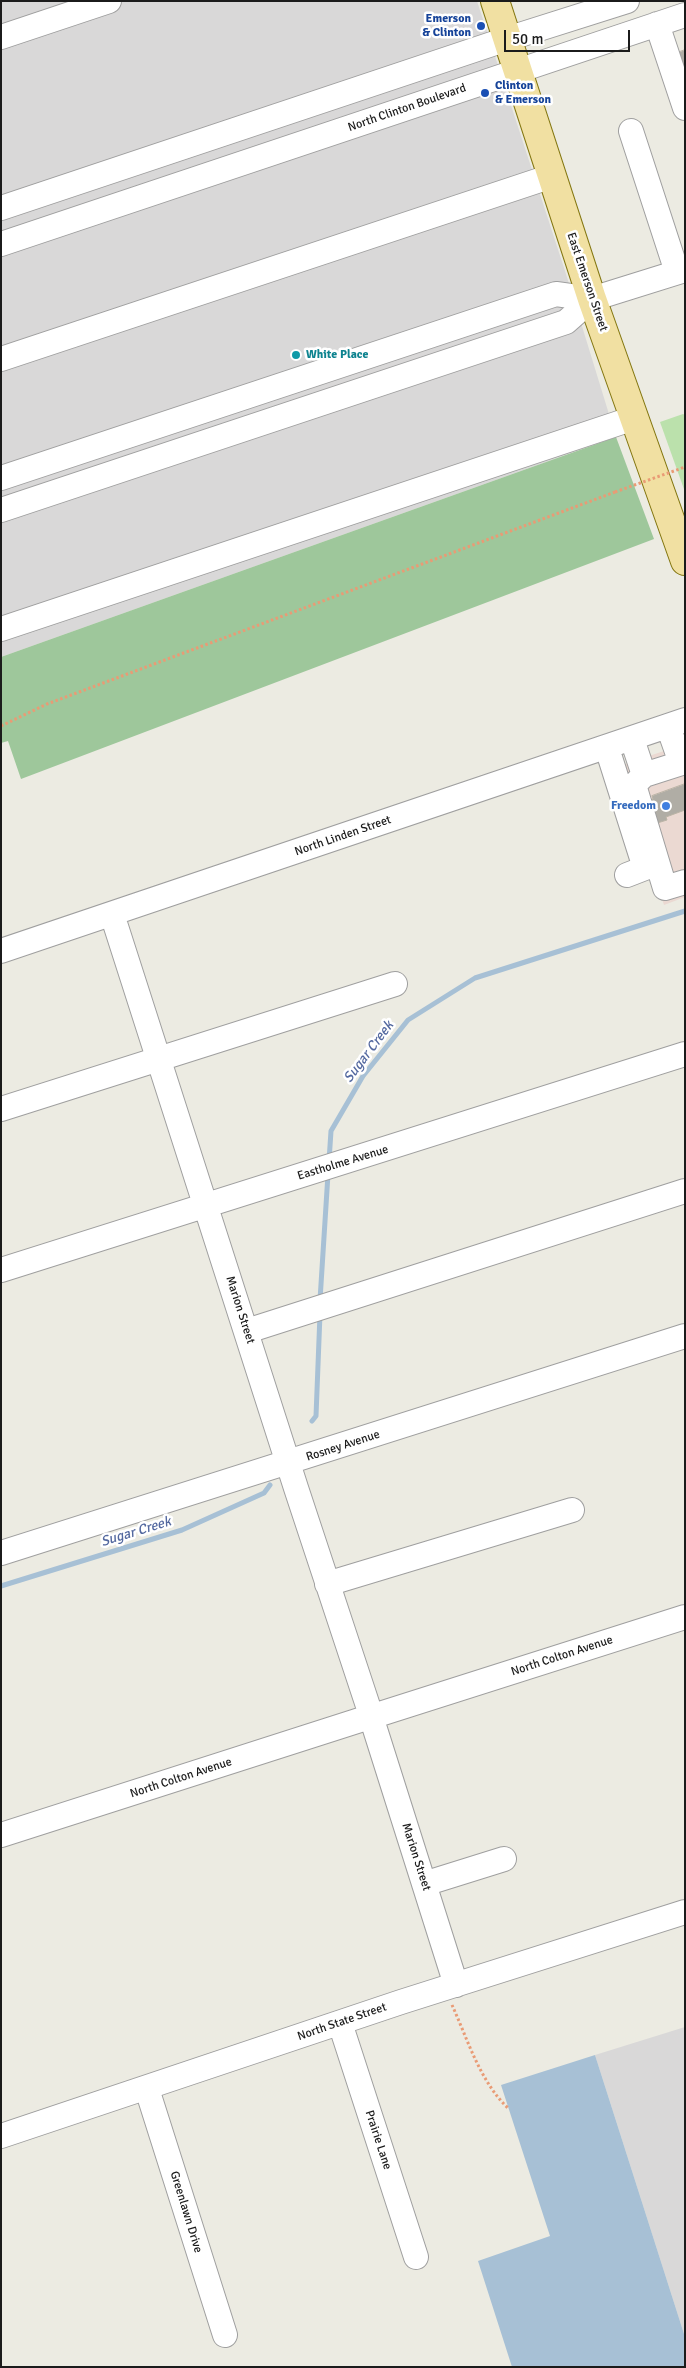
<!DOCTYPE html>
<style>
body{margin:0}
#map{position:relative;width:686px;height:2368px;overflow:hidden;background:#ecebe2;font-family:Signika,sans-serif}
canvas{display:block}
.frame{position:absolute;inset:0;border:2px solid #1b1b1b;pointer-events:none}
.scale{position:absolute;left:504px;top:30px;width:126px;height:22px;box-sizing:border-box;border:2px solid #1b1b1b;border-top:0;padding-left:6px;font-size:15px;line-height:18px;white-space:nowrap;color:#1b1b1b;-webkit-text-stroke:4px #fff;paint-order:stroke}
</style>
<div id="map">
<canvas width="686" height="2368"></canvas>
<div class="frame"></div>
<div class="scale">50 m</div>
</div>
<script>
const ctx = document.querySelector('canvas').getContext('2d');
ctx.lineJoin = 'round';
function paint(path, color) {
  ctx.fillStyle = color;
  ctx.fill(path, 'evenodd');
}
function strokePath(path, color, width, dash) {
  ctx.strokeStyle = color;
  ctx.lineWidth = width;
  ctx.lineCap = dash ? 'butt' : 'round';
  ctx.setLineDash(dash || []);
  ctx.stroke(path);
}
function write(font, color, halo, rows, align = 'center') {
  ctx.font = font + ' Signika,sans-serif';
  ctx.lineWidth = 5;
  ctx.setLineDash([]);
  ctx.textBaseline = 'middle';
  ctx.strokeStyle = halo;
  ctx.fillStyle = color;
  for (const [text, x, y, turn = 0] of rows) {
    ctx.save();
    ctx.translate(x, y);
    ctx.rotate((+turn || 0) * Math.PI / 180);
    ctx.textAlign = isNaN(turn) ? turn : align;
    if (halo) ctx.strokeText(text, 0, 0);
    ctx.fillText(text, 0, 0);
    ctx.restore();
  }
}
const residential = new Path2D(`
 M1 1H477L566 274 616 437 1 657Z
 M685 2027V2337L595 2055Z`);
const commercial = new Path2D(`
 M685 744V897L664 905 619 766Z`);
const grass = new Path2D(`
 M683 414 685 415V492L660 422Z`);
const forest = new Path2D(`
 M616 437 654 539 21 779 8 741 1 743V657Z`);
const water = new Path2D(`
 M595 2055 685 2337V2367H512L478 2261 550 2236 501 2085Z`);
const stream = new Path2D(`
 M329 1161 331 1131 363 1076 408 1020 475 978 685 911
 M320 1300 328 1174
 M312 1421 316 1416 320 1314
 M1 1586 182 1530 264 1493 270 1485`);
const building = new Path2D(`
 M685 50V76L677 53Z
 M685 784V810L666 817 667 820 654 824 646 801 653 799 652 796Z`);
const path = new Path2D(`
 M1 726 47 704 615 492
 M452 2005C468 2040 480 2082 509 2109`);
const minor = new Path2D(`
 M657 24 685 108
 M1 37 109 1
 M631 131 677 272
 M1 208 507 39 627 1
 M1 244 685 15
 M1 359 552 176
 M1 478 556 294 592 299
 M1 510 566 322 592 299 685 270
 M1 629 634 418
 M668 726 681 763
 M632 739 644 775 685 762
 M607 748 645 868 627 875
 M644 775 634 785 665 888 685 882
 M112 914 296 1488 368 1706
 M1 951 685 720
 M1 1109 395 984
 M1 1270 685 1054
 M247 1331 685 1191
 M1 1553 685 1336
 M327 1584 572 1510
 M383 1713 685 1617
 M375 1729 456 1985
 M1 1835 360 1720
 M424 1884 504 1859
 M340 2023 416 2257
 M147 2089 225 2335
 M1 2136 401 2002 685 1912`);
const major = new Path2D(`
 M495 1 592 299 685 561`);
const pathBridge = new Path2D(`
 M615 492 685 467`);
const markers = [
 [481,26,5,"#1a4fb4"],
 [485,93,5,"#1a4fb4"],
 [296,355,5,"#0f9aa8"],
 [666,806,5,"#3f7fe0"]
];
const transitNames = [
 ["Emerson",471,19],
 ["& Clinton",471,33],
 ["Clinton",495,86,"left"],
 ["& Emerson",495,100,"left"]
];
const streetNames = [
 ["North Clinton Boulevard",407,108,-19],
 ["East Emerson Street",587,282,71],
 ["North Linden Street",343,836,-19],
 ["Eastholme Avenue",343,1163,-17],
 ["Marion Street",240,1310,72],
 ["Rosney Avenue",343,1446,-18],
 ["North Colton Avenue",562,1656,-18],
 ["North Colton Avenue",181,1778,-18],
 ["Marion Street",416,1857,72],
 ["North State Street",342,2022,-19],
 ["Prairie Lane",378,2140,72],
 ["Greenlawn Drive",186,2212,73]
];
const cultureNames = [
 ["White Place",306,355]
];
const shopNames = [
 ["Freedom",656,806]
];
const waterNames = [
 ["Sugar Creek",369,1052,-53],
 ["Sugar Creek",136,1532,-17]
];
paint(residential, '#d9d8d8');
paint(commercial, '#ebd9d2');
paint(grass, '#bbe1ac');
paint(forest, '#9ec79b');
paint(water, '#a7c0d5');
strokePath(stream, '#a7c0d5', 5);
paint(building, '#b0ada5');
strokePath(building, '#bbb4a6', 1);
strokePath(minor, '#9f9f9f', 26);
strokePath(major, '#837610', 30);
strokePath(path, '#e99b75', 3, [2.5, 2.5]);
strokePath(minor, '#fff', 24);
strokePath(major, '#f1e0a2', 28);
strokePath(pathBridge, '#e99b75', 3, [2.5, 2.5]);
for (const [x, y, r, color] of markers) {
  const dot = new Path2D();
  dot.arc(x, y, r, 0, 2 * Math.PI);
  ctx.fillStyle = color;
  ctx.fill(dot);
  strokePath(dot, '#fff', 2);
}
write('bold 12px', '#164399', '#fff', transitNames, 'right');
write('12px', '#1b1b1b', '#fff', streetNames);
write('bold 12px', '#0d838f', '#fff', cultureNames, 'left');
write('bold 12px', '#366cbe', '#fff', shopNames, 'right');
write('italic 14px', '#53689f', '#fff', waterNames);
</script>
